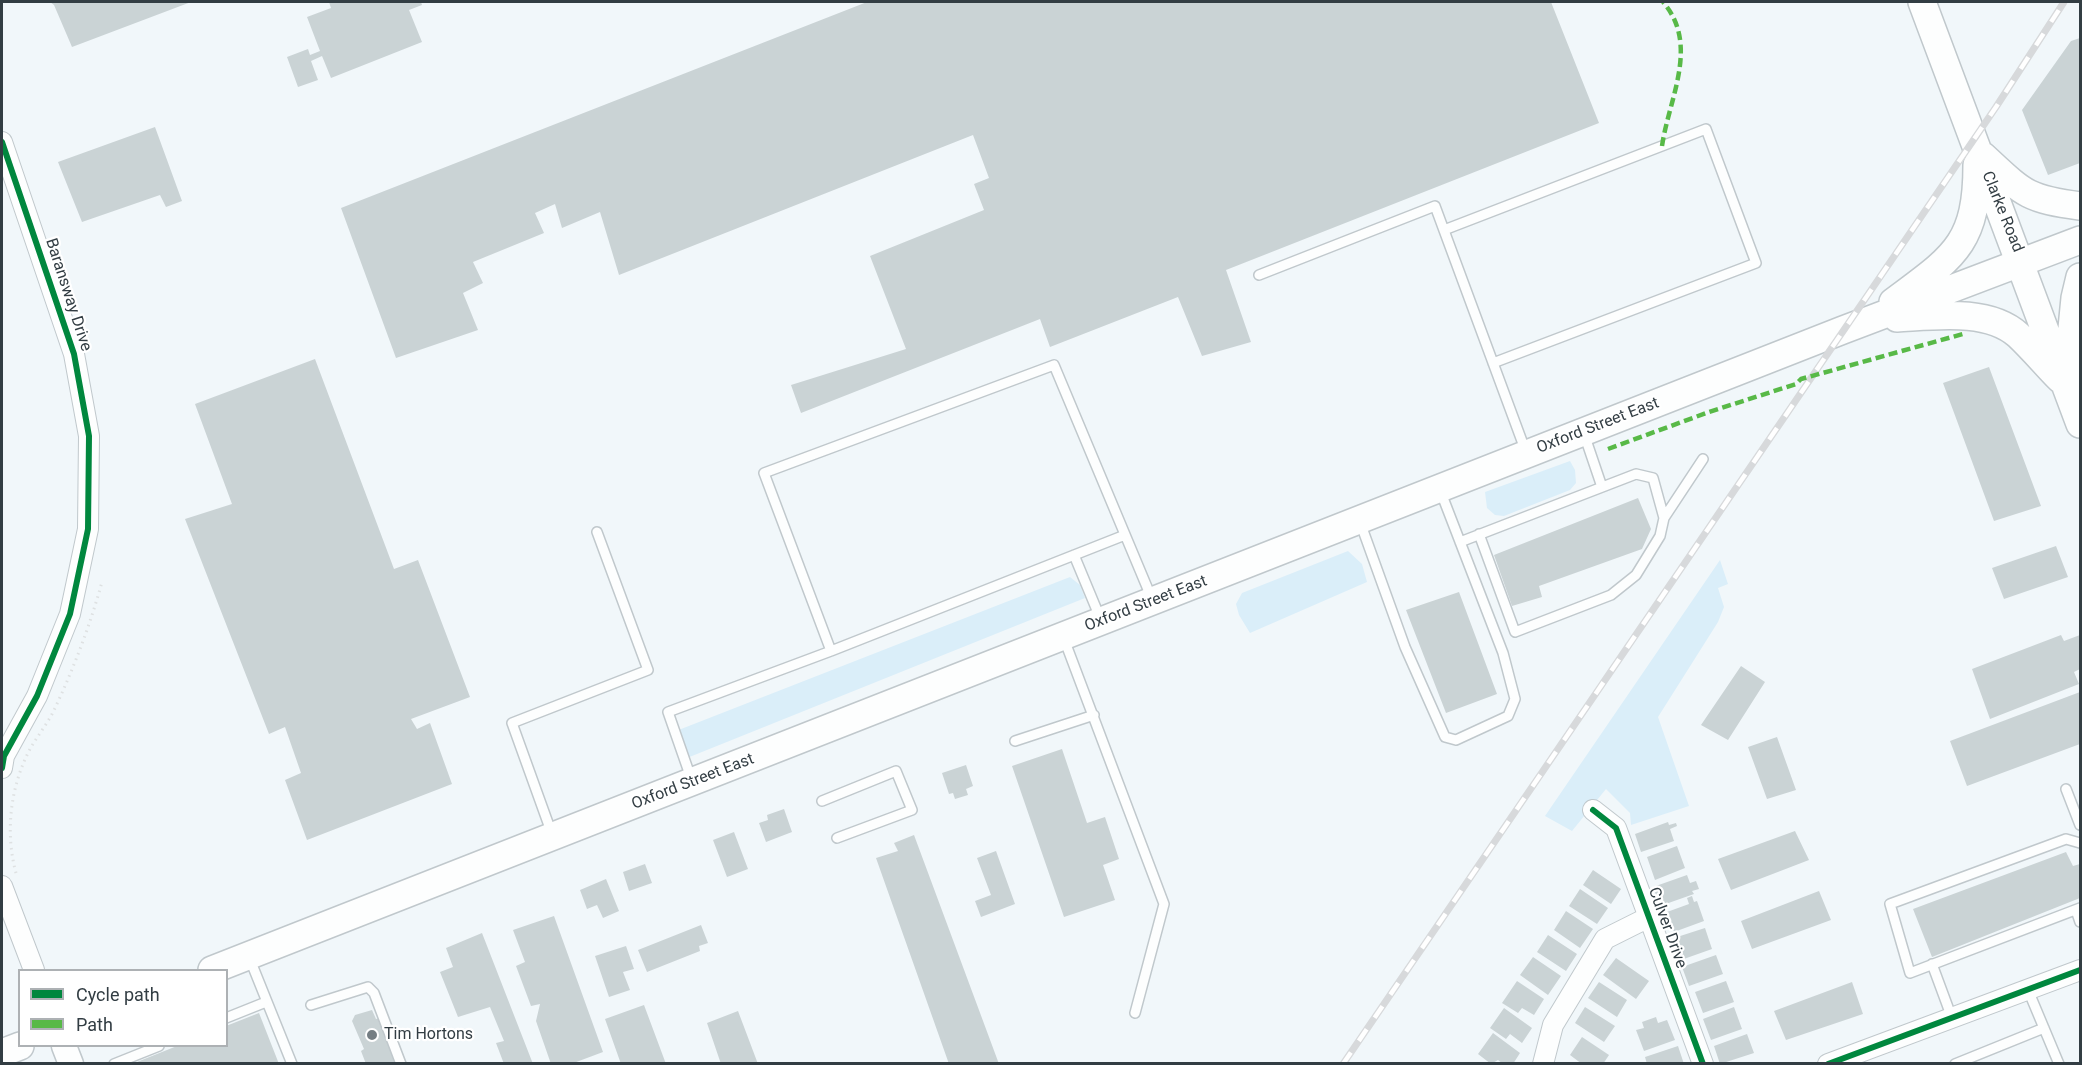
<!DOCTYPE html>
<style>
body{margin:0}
#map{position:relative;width:2082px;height:1065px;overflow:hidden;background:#f1f7fa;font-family:Roboto,sans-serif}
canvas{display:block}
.frame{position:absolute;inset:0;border:3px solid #323d43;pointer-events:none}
.legend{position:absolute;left:18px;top:969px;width:210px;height:78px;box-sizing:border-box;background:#fff;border:2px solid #adb1b4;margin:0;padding:8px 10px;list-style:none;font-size:18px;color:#323d43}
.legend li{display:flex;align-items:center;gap:12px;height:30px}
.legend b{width:30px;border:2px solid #adb1b4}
</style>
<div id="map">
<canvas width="2082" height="1065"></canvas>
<div class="frame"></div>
<ul class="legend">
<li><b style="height:8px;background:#00873e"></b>Cycle path</li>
<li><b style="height:8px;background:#58b947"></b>Path</li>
</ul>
</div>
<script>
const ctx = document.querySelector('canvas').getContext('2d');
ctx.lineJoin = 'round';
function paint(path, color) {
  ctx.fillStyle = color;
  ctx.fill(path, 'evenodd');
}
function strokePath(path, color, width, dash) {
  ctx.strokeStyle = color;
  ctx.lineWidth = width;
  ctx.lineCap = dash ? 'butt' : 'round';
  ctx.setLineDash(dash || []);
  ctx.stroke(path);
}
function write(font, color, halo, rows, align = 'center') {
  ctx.font = font + ' Roboto,sans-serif';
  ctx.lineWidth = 4.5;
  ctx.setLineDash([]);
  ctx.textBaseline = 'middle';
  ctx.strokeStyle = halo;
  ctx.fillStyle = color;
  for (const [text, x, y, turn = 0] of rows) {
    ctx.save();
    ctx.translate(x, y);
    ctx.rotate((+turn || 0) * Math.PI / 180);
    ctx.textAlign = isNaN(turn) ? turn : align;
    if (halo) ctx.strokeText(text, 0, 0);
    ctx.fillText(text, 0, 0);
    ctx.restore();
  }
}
const green = new Path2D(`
 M1570 461 1575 470 1576 483 1570 490 1504 516 1495 515 1487 508 1485 492Z
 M1348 551 1362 564 1367 582 1250 633 1239 615 1236 604 1242 593Z
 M1720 560 1728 584 1718 588 1724 607 1718 622 1658 717 1689 806 1631 825 1630 813 1606 789 1572 831 1545 816Z
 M1070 577 1080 585 1085 598 687 758 676 731Z`);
const building = new Path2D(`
 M50 2H191L72 47 54 5Z
 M329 2H421L422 5 409 10 422 42 331 78 322 56 311 61 318 80 298 87 287 57 308 49 310 55 320 51 307 17 331 8Z
 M867 2H1551L1599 123 1226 270 1251 342 1202 356 1178 297 1050 347 1040 319 801 413 791 385 906 349 870 256 984 210 974 184 989 178 973 135 619 275 600 212 562 228 555 204 535 213 544 233 473 262 483 283 463 293 478 330 396 358 341 208Z
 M2080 38V163L2048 175 2022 110 2071 41Z
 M155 127 182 201 166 207 160 195 82 222 58 162Z
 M315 359 394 569 418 560 470 697 411 719 417 729 430 723 452 784 307 840 285 780 301 773 285 727 269 734 185 519 232 504 195 404Z
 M1989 367 2041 506 1994 521 1943 383Z
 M1638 498 1651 529 1642 549 1539 586 1542 597 1512 606 1494 555Z
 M2056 546 2068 577 2004 599 1992 568Z
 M1459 592 1497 694 1446 713 1406 610Z
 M2061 635 2064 641 2080 635V669L2074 672 2079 684 1990 719 1972 669Z
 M1741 666 1765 682 1728 740 1701 725Z
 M2080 692V744L1967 786 1950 741Z
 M1777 737 1796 790 1767 799 1748 747Z
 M1062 749 1087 823 1105 817 1119 859 1103 865 1115 900 1064 917 1012 766Z
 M966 765 973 786 966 789 968 795 955 799 953 793 949 794 942 773Z
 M784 809 792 832 766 842 759 823 768 820 767 815Z
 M1668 822 1669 825 1676 823 1677 826 1670 829 1674 841 1641 852 1635 834Z
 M1795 831 1809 860 1731 890 1718 859Z
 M734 832 748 869 727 877 713 840Z
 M914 835 999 1064H949L876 858 898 851 894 843Z
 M1677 846 1685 868 1655 880 1647 857Z
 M996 851 1015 904 981 917 975 901 991 895 977 858Z
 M2066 852 2073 866 2080 864V898L1932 957 1913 909Z
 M645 864 652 883 629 891 623 872Z
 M1593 870 1621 889 1611 904 1583 885Z
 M1687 875 1690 883 1696 881 1699 889 1692 891 1694 894 1660 906 1653 887Z
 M606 879 619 911 603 918 597 905 587 909 580 890Z
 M1580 889 1608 908 1597 924 1569 906Z
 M1819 891 1831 920 1752 949 1741 921Z
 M1692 896 1694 902 1697 901 1704 921 1674 932 1667 912 1689 904 1687 898Z
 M1566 911 1593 929 1580 948 1554 930Z
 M554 916 603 1052 571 1064H551L536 1021 540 1004 531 1006 516 966 525 962 513 930Z
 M701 925 708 943 699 946 700 951 647 972 638 950Z
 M1705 928 1712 949 1681 960 1674 938Z
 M482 933 533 1064H504L496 1043 504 1041 490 1007 458 1017 440 972 453 967 446 948Z
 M1548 935 1577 954 1566 971 1537 952Z
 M626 946 634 969 623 972 630 990 609 997 595 956Z
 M1716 955 1723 974 1689 986 1682 967Z
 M1533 957 1561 976 1548 995 1520 975Z
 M1616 958 1649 981 1636 999 1603 975Z
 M1517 981 1544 999 1534 1015 1522 1008 1518 1013 1502 1003Z
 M1726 981 1734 1002 1703 1013 1695 992Z
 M1599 982 1627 1000 1617 1017 1588 998Z
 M1852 982 1863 1014 1786 1040 1774 1011Z
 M644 1005 666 1064H621L605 1019Z
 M1585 1007 1615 1026 1604 1042 1575 1023Z
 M1734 1007 1742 1029 1711 1040 1703 1019Z
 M1504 1008 1532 1028 1522 1043 1510 1034 1506 1039 1490 1028Z
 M372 1010 376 1019 380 1018 398 1064H366L361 1051 364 1049 352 1021 355 1015Z
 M738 1011 758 1064H721L707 1023Z
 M259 1013 279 1064H132L177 1046H226V1026Z
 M1656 1017 1658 1023 1667 1020 1675 1040 1644 1051 1636 1030 1644 1028 1642 1022Z
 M1493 1033 1520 1053 1513 1064H1503L1498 1060 1491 1064 1478 1054Z
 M1747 1034 1754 1053 1720 1064 1714 1046Z
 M1582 1037 1609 1055 1603 1064H1582L1570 1055Z
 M1678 1046 1684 1064H1647L1645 1057Z`);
const path = new Path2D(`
 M16 873C5 833 10 787 30 749 38 735 49 722 56 706 75 665 90 625 102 582`);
const service = new Path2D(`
 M1444 230 1706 129 1756 263 1493 363
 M1259 275 1435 206 1526 452
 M1584 434 1602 487
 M1360 522 1405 647 1445 737 1456 740 1508 716 1515 699 1503 653 1440 490
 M1479 534 1515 632 1611 595 1636 575 1660 536 1664 518 1703 459
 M1460 542 1636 474 1653 478 1664 518
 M1074 555 1101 620
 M1064 639 1164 904 1135 1013
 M831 651 1125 535
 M1015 741 1094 715
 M691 778 668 712 831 651 764 473 1054 365 1152 599
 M2066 789 2080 825
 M822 801 896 771 912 810 837 838
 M552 834 512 723 648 670 597 532
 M2080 843 2066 839 1890 904 1910 973 2080 908
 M2076 910 2080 922
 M249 957 292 1064
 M1932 964 1952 1018
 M2028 990 2059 1064
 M311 1005 368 987 374 993 401 1064
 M226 1018 266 1002
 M114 1064 159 1046
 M1955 1064 2044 1028`);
const minor = new Path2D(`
 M2 142 74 354 89 436 88 529 70 614 37 696 4 756 2 768
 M1593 810 1616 828 1703 1064
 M2 886 34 970
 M1543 1064 1553 1025 1605 939 1649 917
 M1828 1064 2080 970`);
const tertiary = new Path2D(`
 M64 1046 71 1064`);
const secondary = new Path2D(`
 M1922 2 2080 424
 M1983 156C2023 193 2026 199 2080 206
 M1893 302C1953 257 1977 245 1977 165
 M1897 318C1934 316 1988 308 2018 335 2033 349 2046 365 2060 379
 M2067 379 2075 298 2080 277
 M212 970 1843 330 2080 240
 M2 1053 20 1046`);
const rail = new Path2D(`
 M1343 1064 1996 107 2064 2`);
const quiet = new Path2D(`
 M1662 146C1669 98 1700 45 1663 2
 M1608 449 1709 412 1796 384 1801 379 1963 334`);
const cycleway = new Path2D(`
 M2 142 74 354 89 436 88 529 70 614 37 696 4 756 2 768
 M1593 810 1616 828 1703 1064
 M1828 1064 2080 970`);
const markers = [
 [372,1035,6,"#757e83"]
];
const streetNames = [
 ["Clarke Road",2002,212,68],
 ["Baransway Drive",68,295,72],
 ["Oxford Street East",1598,426,-21],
 ["Oxford Street East",1146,604,-21],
 ["Oxford Street East",693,782,-21],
 ["Culver Drive",1667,928,70]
];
const poiNames = [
 ["Tim Hortons",384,1035]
];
paint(green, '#daeef9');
paint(building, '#cad3d5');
strokePath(service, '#c0c8cc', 12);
strokePath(minor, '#c0c8cc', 22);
strokePath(tertiary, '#c0c8cc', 27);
strokePath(secondary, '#c0c8cc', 30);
strokePath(path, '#dee1e2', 3, [1.5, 4.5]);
strokePath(service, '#fdfefe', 9);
strokePath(minor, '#fdfefe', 20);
strokePath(tertiary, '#fdfefe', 24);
strokePath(secondary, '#fdfefe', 27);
strokePath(rail, '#d7d9db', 7);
strokePath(rail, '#fff', 4.5, [14]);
strokePath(quiet, '#58b947', 4.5, [9, 4.5]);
strokePath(cycleway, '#00873e', 6);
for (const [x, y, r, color] of markers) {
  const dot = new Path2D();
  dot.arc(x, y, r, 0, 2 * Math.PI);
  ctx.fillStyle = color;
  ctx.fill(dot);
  strokePath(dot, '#fff', 2);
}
write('16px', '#323d43', '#fff', streetNames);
write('16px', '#323d43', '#fff', poiNames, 'left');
</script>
